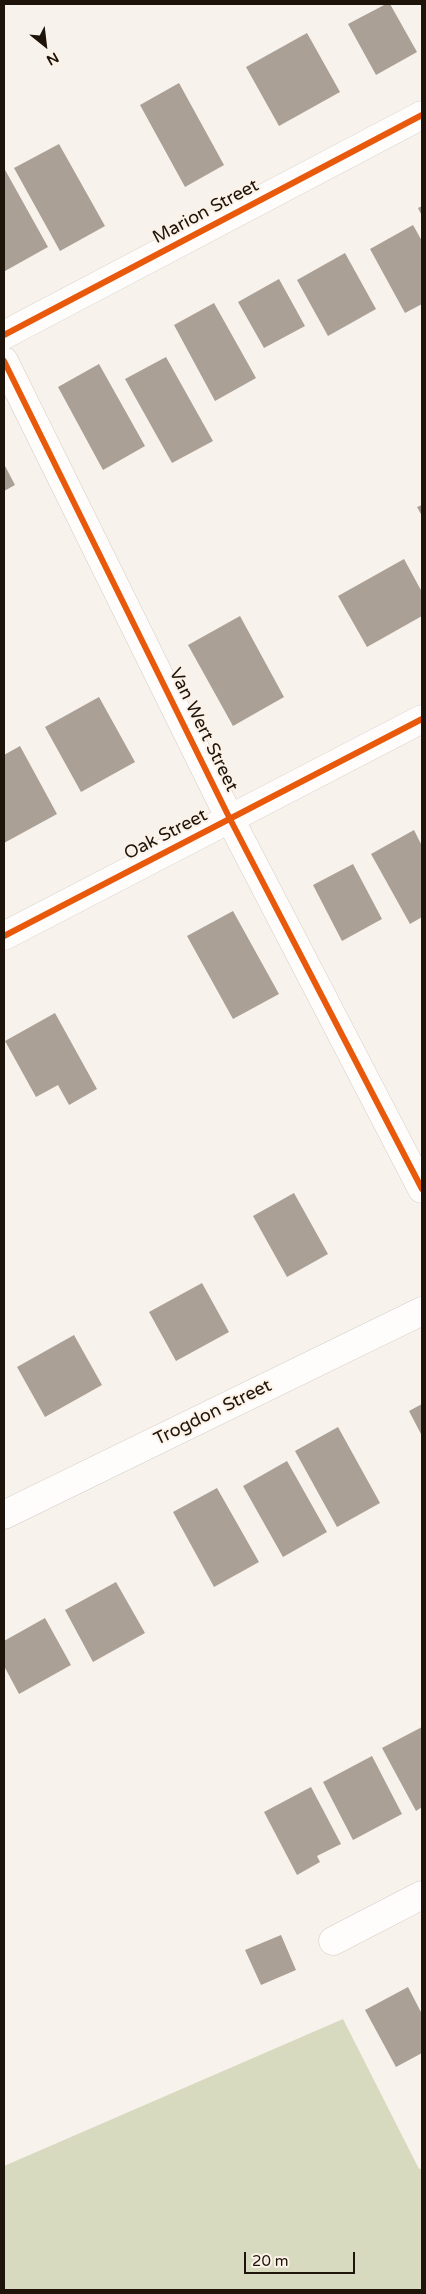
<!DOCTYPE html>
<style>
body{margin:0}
#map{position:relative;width:426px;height:2294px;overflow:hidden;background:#f8f2ec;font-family:"Varela Round",sans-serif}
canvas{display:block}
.frame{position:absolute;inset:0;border:5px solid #1e140a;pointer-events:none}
.north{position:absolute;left:20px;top:20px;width:50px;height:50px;-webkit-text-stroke:4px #fdf2e7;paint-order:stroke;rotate:151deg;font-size:14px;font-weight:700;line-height:20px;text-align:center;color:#1e140a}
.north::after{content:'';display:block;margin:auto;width:18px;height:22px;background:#1e140a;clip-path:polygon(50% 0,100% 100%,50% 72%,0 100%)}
.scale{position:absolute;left:244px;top:2252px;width:111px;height:22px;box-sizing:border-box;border:2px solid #1e140a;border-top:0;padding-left:6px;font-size:15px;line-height:18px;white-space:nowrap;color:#1e140a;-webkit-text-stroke:4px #fdf2e7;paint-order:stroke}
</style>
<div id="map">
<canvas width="426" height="2294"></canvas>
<div class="frame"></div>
<div class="north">N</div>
<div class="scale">20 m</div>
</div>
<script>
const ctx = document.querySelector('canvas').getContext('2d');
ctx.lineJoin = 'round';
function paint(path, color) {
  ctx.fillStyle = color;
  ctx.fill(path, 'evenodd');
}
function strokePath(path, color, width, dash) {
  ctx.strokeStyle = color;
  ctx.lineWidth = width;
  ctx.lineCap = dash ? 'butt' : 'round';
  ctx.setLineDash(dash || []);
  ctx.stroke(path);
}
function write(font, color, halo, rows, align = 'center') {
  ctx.font = font + ' "Varela Round",sans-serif';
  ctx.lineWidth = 4;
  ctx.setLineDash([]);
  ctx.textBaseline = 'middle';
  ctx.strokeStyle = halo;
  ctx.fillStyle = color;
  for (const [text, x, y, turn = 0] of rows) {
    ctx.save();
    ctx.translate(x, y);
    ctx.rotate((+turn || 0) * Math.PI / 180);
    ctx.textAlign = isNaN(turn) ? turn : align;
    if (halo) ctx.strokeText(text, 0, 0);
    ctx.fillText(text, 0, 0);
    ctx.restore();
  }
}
const green = new Path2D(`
 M343 2019 419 2169 422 2168V2290H4V2166Z`);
const building = new Path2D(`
 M386 4H390L417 52 376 75 348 24Z
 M307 33 340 92 279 126 246 67Z
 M179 83 224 165 185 187 140 105Z
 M59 144 105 226 60 251 14 168Z
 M4 168 48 247 5 271 4 268Z
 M422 206V216L418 208Z
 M413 225 422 241V304L405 313 370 249Z
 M345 253 376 309 328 336 297 280Z
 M279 279 305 326 264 348 238 302Z
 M214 303 256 378 215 401 174 325Z
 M166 357 213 441 172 463 125 379Z
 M99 364 145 446 103 470 58 387Z
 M4 464 15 485 4 491Z
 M422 505V516L417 507Z
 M404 559 422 592V616L367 647 338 596Z
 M240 616 284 697 233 726 188 645Z
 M99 697 135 762 81 792 45 727Z
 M20 746 57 814 4 843V755Z
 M414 830 422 846V917L410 924 371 854Z
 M353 864 382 919 342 941 313 885Z
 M233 911 279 994 233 1019 187 936Z
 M55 1013 97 1089 69 1105 58 1085 36 1097 5 1041Z
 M294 1193 328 1254 287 1277 253 1216Z
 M202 1283 229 1332 176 1361 149 1312Z
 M74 1335 102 1385 45 1417 17 1367Z
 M422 1404V1436L409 1411Z
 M338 1427 380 1503 337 1527 295 1451Z
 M287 1461 327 1532 283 1557 243 1486Z
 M217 1488 259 1562 214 1587 173 1512Z
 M116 1582 145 1633 93 1662 65 1610Z
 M45 1618 71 1665 19 1694 4 1666V1641Z
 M422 1727V1807L416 1811 382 1748Z
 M372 1756 402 1814 353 1840 323 1782Z
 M311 1787 341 1844 317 1856 320 1862 297 1875 264 1812Z
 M281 1935 296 1970 261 1985 245 1950Z
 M408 1987 422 2014V2053L396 2067 365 2010Z`);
const street = new Path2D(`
 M4 335 422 115
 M4 361 230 819 422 1189
 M4 936 422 719
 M4 1515 422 1311
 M333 1941 422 1895`);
const cycleway = new Path2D(`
 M4 335 422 115
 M4 361 230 819 422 1189
 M4 936 422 719`);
const streetNames = [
 ["Marion Street",206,212,-28],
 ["Van Wert Street",203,730,64],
 ["Oak Street",166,835,-27],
 ["Trogdon Street",213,1413,-26]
];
paint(green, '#d7dabf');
paint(building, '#aaa096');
strokePath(street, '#d5cdc5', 29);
strokePath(street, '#fefdfc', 28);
strokePath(cycleway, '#e8590c', 6);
write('18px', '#1e140a', '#fdf2e7', streetNames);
</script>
